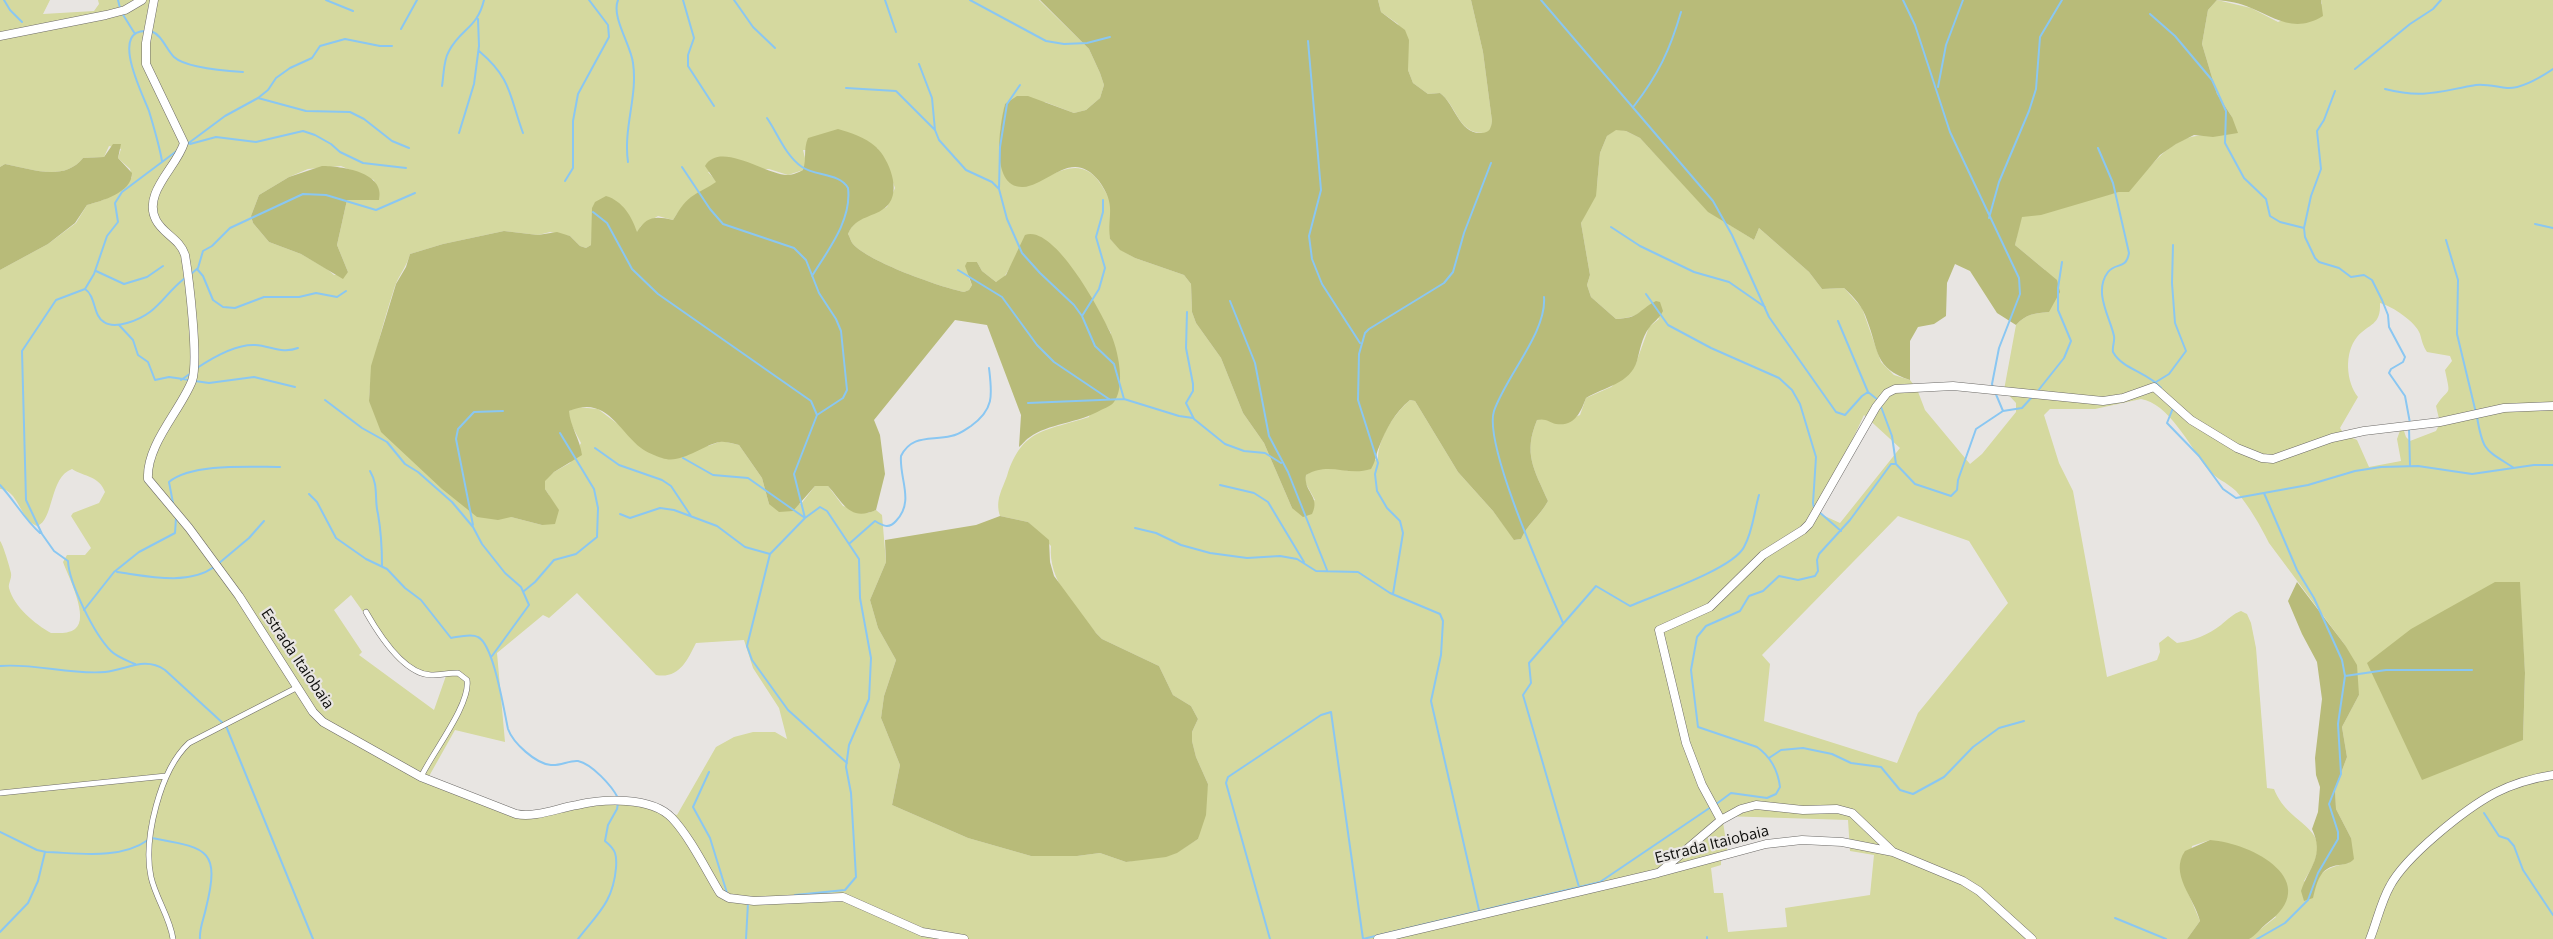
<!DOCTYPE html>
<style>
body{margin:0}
canvas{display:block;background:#e8e5e2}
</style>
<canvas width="2553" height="939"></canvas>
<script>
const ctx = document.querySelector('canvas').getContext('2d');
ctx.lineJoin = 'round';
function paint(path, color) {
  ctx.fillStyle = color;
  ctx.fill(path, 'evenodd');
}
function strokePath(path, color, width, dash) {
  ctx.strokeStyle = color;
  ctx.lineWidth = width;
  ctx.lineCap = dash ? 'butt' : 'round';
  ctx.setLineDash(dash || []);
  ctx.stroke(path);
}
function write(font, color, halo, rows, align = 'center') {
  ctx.font = font + ' "Open Sans",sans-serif';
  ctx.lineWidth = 4.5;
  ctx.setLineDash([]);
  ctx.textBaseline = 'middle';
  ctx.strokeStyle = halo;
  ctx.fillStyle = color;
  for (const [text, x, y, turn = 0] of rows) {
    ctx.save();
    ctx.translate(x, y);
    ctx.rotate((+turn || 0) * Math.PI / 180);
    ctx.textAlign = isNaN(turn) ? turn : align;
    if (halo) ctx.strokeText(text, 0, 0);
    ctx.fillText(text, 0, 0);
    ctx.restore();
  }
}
const green = new Path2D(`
 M0 0H50L43 14 94 11 99 4 98 0H1039L1089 49 1100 73 1104 85 1100 98 1086 110 1074 113 1045 102 1005 104 1000 132 1030 185C1056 173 1082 153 1102 186 1106 193 1111 200 1112 208 1113 218 1109 228 1110 239L1121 250 1135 258 1184 275 1191 284 1192 312 1196 323 1221 358 1243 413 1264 443 1292 508 1315 500 1305 482 1306 475 1314 470 1335 467 1348 471 1378 459C1378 438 1394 414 1410 400L1415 401 1458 472 1493 511 1515 540 1521 539C1528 523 1540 516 1548 501 1534 469 1523 454 1537 420L1544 418 1558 424 1580 415 1586 398 1611 387 1636 363 1649 327 1659 319 1650 305C1639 315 1631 318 1616 319L1591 297 1587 285 1590 275 1581 223 1597 185 1600 153 1607 136 1616 129 1626 131 1640 138 1709 212 1754 240 1759 228 1809 272 1822 289 1844 288 1862 308 1881 362 1894 375 1910 380 1917 389 1925 410 1970 464 1982 454 2016 412V403L2004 390 2016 325C2026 314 2035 313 2049 312L2045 270 2015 245 2021 216 2119 192H2128C2151 166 2175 129 2213 136L2232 117 2217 94 2202 44 2208 10 2217 0 2251 8 2278 22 2322 4 2321 0H2553V939H2248L2276 917 2210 840 2192 846 2186 888 2200 921 2187 939H0V541C3 544 10 568 11 573 12 579 8 583 9 588 14 607 35 624 51 633 59 633 68 634 75 629 90 618 68 576 63 562L67 555H85L91 548 71 516 73 513 99 503 105 492C99 476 85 477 72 469 49 477 54 521 37 526 20 520 18 489 0 489V270L48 244 76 223 87 205C106 200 120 194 132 177L130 169 118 158 121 149 109 146 104 157 83 158C64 182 32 169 5 164L0 167ZM877 148 885 160 895 188 887 207C872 214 854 218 848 234 850 237 851 242 853 244 869 262 940 287 964 292L969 290 972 285 968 276 977 262 982 271 996 282 1003 279 1012 264 1094 305 1111 333 1089 417C1046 431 1022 428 1007 476 1002 490 995 500 1000 516L1028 522 1051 546C1048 580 1075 608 1096 633L1102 639 1159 666 1173 695 1191 706 1198 719 1192 732V741L1196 757 1208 784 1198 839 1176 853 1126 862 1100 853 1077 856H1031L968 838 892 805 900 765 881 718 884 696 896 660 878 628 870 600 886 562 882 515 876 510 868 513 843 506 828 486H815L801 504H769L762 478 739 445 722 441 708 446 623 428 598 409 577 407 569 411V420L581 443 570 463 554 472 545 480V489L549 495 542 525 511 517 369 401C370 366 384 320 395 286 399 275 407 266 410 254L443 244 504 231 538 235 550 232 570 236 580 246 586 248 591 245 593 220 637 233 641 226 658 216 673 220C688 196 697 198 717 182L708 172 769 169 788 175 803 170 806 162 803 150ZM341 166 374 180 379 200H347L337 245 348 272 334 275 327 269 301 254 269 242 253 223 251 216 259 195 289 177 308 169ZM2380 303C2392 306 2416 322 2420 334 2422 341 2423 346 2427 352L2450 356 2452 361 2445 370C2451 399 2450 385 2436 406L2440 423 2436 431 2410 441 2406 437 2402 425 2397 439 2401 461 2369 467 2357 440 2344 434 2340 428 2358 397C2346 382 2344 353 2357 337 2369 323 2381 326 2380 303ZM2141 399C2168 403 2190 446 2206 467 2215 479 2227 482 2236 491 2249 506 2260 525 2269 543L2345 645 2359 695 2342 727 2347 757 2335 789 2336 809 2351 838 2349 863C2333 866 2315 871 2315 890L2304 881C2342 824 2290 831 2274 789L2267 788 2256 648 2251 623 2247 614 2241 611C2233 614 2228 619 2221 625 2208 635 2193 641 2177 643L2168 636 2159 643 2160 652 2157 660 2107 677 2073 491 2059 463 2044 415 2050 409H2095ZM1864 415 1900 448 1840 523 1818 513ZM1898 516 1969 541 2008 603 1918 713 1897 763 1764 721 1770 664 1762 655ZM2519 582 2525 673 2523 740ZM577 593 656 675C679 679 687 661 696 643L744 640 753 668 779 708 787 739 775 732H753L734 737 716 747 677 815 609 796 523 815 428 778 455 730 505 742 497 653 543 615 549 618ZM351 595 398 661 425 675 447 673 434 710 359 655 362 652 334 610ZM1722 816 1848 820 1850 851 1874 855 1870 895 1785 908 1787 927 1728 932 1723 893H1714L1711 868 1721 865V856L1728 854Z
 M1378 0H1471L1483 52 1492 121 1491 130 1487 133C1457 135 1459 108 1440 93L1428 94 1413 83 1408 70V51L1398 24 1381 12Z`);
const forest = new Path2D(`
 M1040 0H1378L1381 12 1405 30 1409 40 1408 70 1413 83 1428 94 1440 93C1455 104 1459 134 1481 133 1490 133 1491 128 1492 121L1483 52 1471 0H2321L2323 16C2295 33 2277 19 2251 8 2240 3 2229 1 2217 0L2208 10 2202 44 2217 94 2232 117 2238 133 2213 137 2194 135 2176 144 2160 155 2129 192H2119L2041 215 2022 217 2015 245 2057 280 2060 292 2049 312C2035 313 2026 314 2016 325L1997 313 1970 271 1955 264 1947 283 1946 316 1934 324 1918 327 1910 341V380C1874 368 1879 351 1867 320 1863 307 1854 297 1844 288L1822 289 1809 272 1759 228 1754 240 1708 212 1640 138 1626 131 1616 130 1607 136 1600 153 1596 196 1581 223 1590 275 1587 285 1591 297 1616 319C1640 318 1637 311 1656 301L1660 302 1663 311C1659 319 1654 321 1649 328 1642 337 1640 350 1637 361 1630 384 1604 387 1586 398 1581 411 1575 427 1556 424 1549 422 1546 418 1537 420 1523 454 1534 469 1548 501 1540 516 1528 523 1521 539L1514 540 1493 511 1458 472 1415 401 1410 400C1395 412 1386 429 1379 447 1375 456 1377 459 1371 469 1347 477 1330 461 1306 475 1303 492 1321 496 1312 514L1303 517 1292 508 1264 443 1243 413 1221 358 1196 323 1192 312 1191 284 1184 275 1135 258 1120 250 1110 239C1107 214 1117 206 1099 181 1072 147 1049 185 1023 187 989 188 1000 123 1005 104L1017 96H1028L1074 113 1086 110 1100 98 1104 85 1100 73 1089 49Z
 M838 129C851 133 865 137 876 147 889 159 902 191 887 206 875 218 856 215 848 234 850 237 851 242 853 244 869 262 940 287 964 292L969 290 972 285 965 266 967 262H977L982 271 996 282 1006 275 1025 235C1054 224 1100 310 1110 332 1118 349 1126 386 1114 402 1111 406 1105 408 1101 410 1079 423 1047 424 1030 437 1026 439 1023 444 1019 447L1021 415 987 325 955 320 874 420 880 435 885 474 876 510C849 522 843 502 828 486H815L793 511 779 512 769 504 762 478 739 445C733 444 726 441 720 442 702 445 681 465 662 458 656 456 646 452 641 448 618 430 606 395 569 411 570 426 580 439 582 455L554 472 545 481V489L559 510 555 524 542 525 511 517 498 520 477 517 442 489 381 432 369 401 371 366 396 284 406 267 410 254 443 244 504 231 538 235 557 232 570 236 580 246 586 248 591 245 592 208 595 202 606 196C623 201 632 217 637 232 647 216 655 216 673 220 678 212 683 203 691 197 699 191 708 188 716 182L705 166C720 140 768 176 788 175 793 175 799 172 803 170 807 158 803 150 808 138Z
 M113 144H121L118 158 132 173C132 193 101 201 87 205L75 223 48 244 0 270V167L5 164C32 169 64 182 83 158L104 157Z
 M322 166C341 166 386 172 379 200H347L337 245 348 272 343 279 301 254 269 242 253 223 251 216 259 195 289 177Z
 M1000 516 1028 522 1049 540 1050 562 1054 576 1096 633 1102 639 1159 666 1173 695 1191 706 1198 719 1192 732V741L1196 757 1208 784 1206 815 1198 839 1177 853 1166 857 1126 862 1100 853 1077 856H1031L968 838 892 805 900 765 881 718 884 696 896 660 878 628 870 600 886 562 885 540 976 525Z
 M2297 582 2345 645 2357 665 2359 695 2342 727 2347 757 2335 789 2336 809 2351 838 2354 859C2349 864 2346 864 2339 865 2319 867 2317 883 2313 898L2304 901 2301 891C2309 867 2325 856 2312 829L2318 812 2320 787 2316 775 2315 758 2322 699 2317 662 2302 634 2288 601Z
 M2495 582H2520L2525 673 2523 740 2422 780 2367 663 2411 629Z
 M2210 840C2253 843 2325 882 2266 924 2261 928 2255 936 2249 939 2241 939 2198 939 2187 939L2200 921C2194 897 2169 874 2185 851Z`);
const stream = new Path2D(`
 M4 0 10 10 22 22
 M118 0 120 8
 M326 0 353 11
 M618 0C611 17 631 45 633 63 638 96 623 128 628 162
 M683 0 694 38 688 55V66L714 106
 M734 0 753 27 775 48
 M885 0 896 32
 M970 0 1046 41 1064 44 1087 43 1110 37
 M1541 0 1713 201 1732 235 1769 317 1836 412 1845 415 1862 396 1868 392
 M1903 0 1915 25 1950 132 2019 278 2020 294 1999 348 1992 384 1993 388
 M122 13 135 34
 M2150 14 2175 36 2212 80 2226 111 2225 143 2244 178 2266 199 2270 216 2280 222 2304 228
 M401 29 417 0
 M146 31C109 30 144 97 149 111 154 128 159 144 162 161
 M151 31C162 35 166 49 174 57 186 68 227 71 243 72
 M1308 41 1321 190 1309 236 1312 259 1322 284 1360 343
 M479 51C512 79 509 95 523 133
 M919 64 932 98 935 130 939 140 966 170 992 182 999 189
 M2355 69 2410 24 2433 9 2441 0
 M1020 85 1007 104 1000 147 999 189 1007 219 1022 253 1040 273 1074 305 1082 316 1095 346 1114 364 1124 399
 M442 86C444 75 443 61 449 51 461 28 477 29 484 0
 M1938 87 1946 45 1963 0
 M846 88 896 91 935 130
 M2385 89C2424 99 2440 91 2476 85 2487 84 2497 87 2507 88 2522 89 2541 77 2553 69
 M2335 91 2324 120 2317 131 2321 169 2311 196 2304 228 2305 237 2315 258 2319 262 2339 268 2351 277 2364 275 2372 280 2382 300 2388 315 2389 327 2405 357 2403 362 2391 369 2389 373 2405 396 2410 423
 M258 98 306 111 350 112 364 119 392 141 409 148
 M1634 106C1658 75 1670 50 1681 12
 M767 118C778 134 785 155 802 167 815 176 840 173 848 188 852 220 828 250 812 276
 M459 133 474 84 479 46 478 19
 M190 144 216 137 256 142 303 131 315 135 331 144 340 152 363 163 406 168
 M186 145 225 116 258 98 268 90 276 78 290 68 312 58 320 46 345 39 380 46H392
 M2098 148 2113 183 2129 253C2126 270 2116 262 2108 272 2093 292 2110 317 2114 336 2115 342 2112 346 2113 352 2123 370 2148 372 2161 388
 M682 167 710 209 723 224 794 248 806 260 819 293 836 319 841 331 847 390 843 398 817 415
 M565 181 573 168V121L578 94 609 37 608 25 589 0
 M593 212 607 223 632 269 658 294 811 401 817 415 794 474 805 518
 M1989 218 1999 182 2029 111 2036 89 2040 37 2062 0
 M2535 224 2553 228
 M1611 227 1640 246 1694 272 1729 282 1765 307
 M2446 240 2458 280 2457 334 2476 413
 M197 269 203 276 213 300 223 307 235 308 264 297H299L316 293 337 297 346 291
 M958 270 1002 297 1037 345 1054 362 1109 399
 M96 271 124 284 147 277 163 266
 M191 274 198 268 203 251 212 246 230 228 303 194 326 195 376 210 415 193
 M85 289C96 296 93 316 104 322 111 327 120 325 127 323 158 314 162 296 185 278
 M1646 294 1668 325 1711 348 1779 378 1792 390 1800 404 1816 457 1813 503 1814 508
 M1544 297C1547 332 1506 376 1494 411 1483 445 1547 585 1563 623
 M1230 301 1255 363 1269 436 1288 472 1327 570
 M1187 312 1186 348 1193 384V391L1186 403 1194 419 1225 444 1244 451 1265 453 1281 463
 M1082 316 1099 289 1105 268 1096 237 1103 212V200
 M1838 321 1868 392 1878 400
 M119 325 133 340 138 355 148 362 155 380 169 377 190 380
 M197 368C212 358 236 344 255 345 271 346 282 354 298 348
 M181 380 191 373
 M195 381 209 383 254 377 295 387
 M2156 382 2169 374 2186 351 2175 323 2172 283 2173 245
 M1995 392 2003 411
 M2037 392 2064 358 2071 341 2058 310V288L2062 262
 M325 400 362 428 387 442 405 464 418 472 452 502 473 527 482 544 505 573 521 587 529 605 492 656
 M1028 403 1124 399 1179 416 1193 418
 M1880 404 1892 436 1896 464 1915 484 1951 496 1957 490 1958 480 1976 429 2003 411 2022 408 2032 397
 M2173 408 2167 423 2199 456 2223 489 2236 498 2308 485 2355 471 2381 467 2418 466 2472 474 2534 465H2553
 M2477 417C2483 452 2485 449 2514 468
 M2409 428 2410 466
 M595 448 619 465 662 480 671 486 691 516
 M683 458 713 475 748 478 805 518
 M370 471C379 486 374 499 378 514 381 531 382 548 382 566
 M0 485C14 500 25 520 40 533
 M1220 485 1254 493 1268 502 1304 562
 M309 494 317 502 336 538 366 559 387 569 405 588 421 600 451 638C458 637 471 633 478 637 494 645 504 711 508 729 513 743 536 764 551 765 560 766 570 760 578 761 592 764 612 786 618 798
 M173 503 169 482C192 463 250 467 280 467
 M1818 511 1841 531
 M620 514 630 518 660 508 674 510 717 526 745 547 770 554
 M473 525 456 439 458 429 474 412 503 411
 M1135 528 1156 533 1181 545 1210 553 1247 558 1280 556 1297 559 1316 571 1358 572 1390 593 1440 614 1443 621 1441 655 1431 701 1479 910
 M850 543 875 521C883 526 889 529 896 521 915 501 899 479 901 456 912 434 931 441 951 436 959 435 965 430 971 426 995 409 992 394 989 368
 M218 564 249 538 264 521
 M117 572C147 576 188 586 214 567
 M524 591 535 582 554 560 576 554 597 537 598 508 594 489 560 433
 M1393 594 1403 533 1400 521 1387 508 1377 491 1375 474 1378 463 1358 400 1359 354 1365 333 1369 329 1444 283 1453 272 1464 233 1491 163
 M84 610 114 572 139 552 175 533 176 518
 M135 664C126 660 117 657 111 651 94 634 69 583 68 561L54 551 42 534 26 500 22 351 56 300 85 289 94 274 107 236 118 222 115 203 122 192 178 150
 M0 666C35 663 70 675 105 672 127 670 144 656 165 670L226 726 313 939
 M2345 676 2386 670H2472
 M1769 758 1781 750 1803 748 1832 754 1851 763 1881 767 1900 790 1913 794 1944 777 1973 747 1999 728 2024 721
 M709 772 693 807 710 838 727 893
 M1715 805 1731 793 1767 798 1776 794 1780 787C1778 771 1771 757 1757 747L1698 727 1691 670 1697 637 1706 626 1740 611 1749 596 1763 591 1779 576 1798 580 1815 576 1818 571 1817 560 1819 554 1850 520 1891 464H1896
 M2484 813 2499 836 2508 839 2514 846 2523 870 2553 915
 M0 832 37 850 46 852C78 853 120 860 148 840
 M152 838C206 848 221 848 206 908 204 918 199 929 200 939
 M1579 887 1523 695 1531 683 1529 663 1596 586 1630 606C1655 595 1733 569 1744 547 1753 531 1754 512 1759 495
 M795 895 845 890 856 877 851 793 846 767 849 745 869 699 871 658 860 598 859 559 827 511 820 507 805 518 770 554 747 646 752 660 788 710 847 763
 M2115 918 2166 939
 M0 932 28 903 38 881 45 852
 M578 939C598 913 613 902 616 868 617 855 616 850 605 841L608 825 617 809 618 803
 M746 939 748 903
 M1270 939 1226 783 1228 777 1321 715 1331 712 1363 939
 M1363 939 1600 882 1711 807
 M1707 939V937
 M2257 939 2285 923 2308 900 2318 873 2338 839V832L2329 804 2341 774 2338 724 2345 676 2342 660 2314 598 2297 570 2264 493`);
const street = new Path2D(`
 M366 612C378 633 403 674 431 675 440 675 449 673 458 673L467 680C471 704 432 753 421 777
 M0 793 166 776
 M173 939C170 917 156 899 151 877 143 839 160 770 189 743L296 688`);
const secondary = new Path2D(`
 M154 0 146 43V64L184 143C177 167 142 193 156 220 163 234 180 239 185 255 189 279 199 361 192 381 180 411 146 445 148 479L189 528 239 596 313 712 323 722 421 777 516 814C535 818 558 808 577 805 603 799 651 796 672 818 690 837 706 870 720 893L729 898 754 901 843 897 922 932 964 939
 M0 36 106 15 125 10 142 0
 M1721 820 1702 785 1686 743 1659 630 1710 607 1763 555 1803 530 1809 524 1876 407 1887 393 1895 389 1953 386 2103 401 2123 398 2154 387 2191 420 2237 448 2262 458 2273 459 2332 438 2364 431 2440 422 2504 408 2553 406
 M1660 872 1721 820 1741 809 1756 805 1803 810 1837 809 1852 813 1893 852
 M1378 939 1658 873 1766 844 1802 840 1842 842 1893 852 1963 881 1979 891 2032 939
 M2370 939C2377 921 2381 902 2390 886 2406 856 2465 809 2495 793 2513 784 2533 778 2553 775`);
const streetNames = [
 ["Estrada Itaiobaia",297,659,56],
 ["Estrada Itaiobaia",1712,845,-14]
];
paint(green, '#d5d99f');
paint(forest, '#b8bb79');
strokePath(stream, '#8ac7f2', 2);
strokePath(street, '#6c6a67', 6);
strokePath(secondary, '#6c6a67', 9);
strokePath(street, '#fff', 5);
strokePath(secondary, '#fff', 8);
write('15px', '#0e0e0c', '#e8e5e2', streetNames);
</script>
